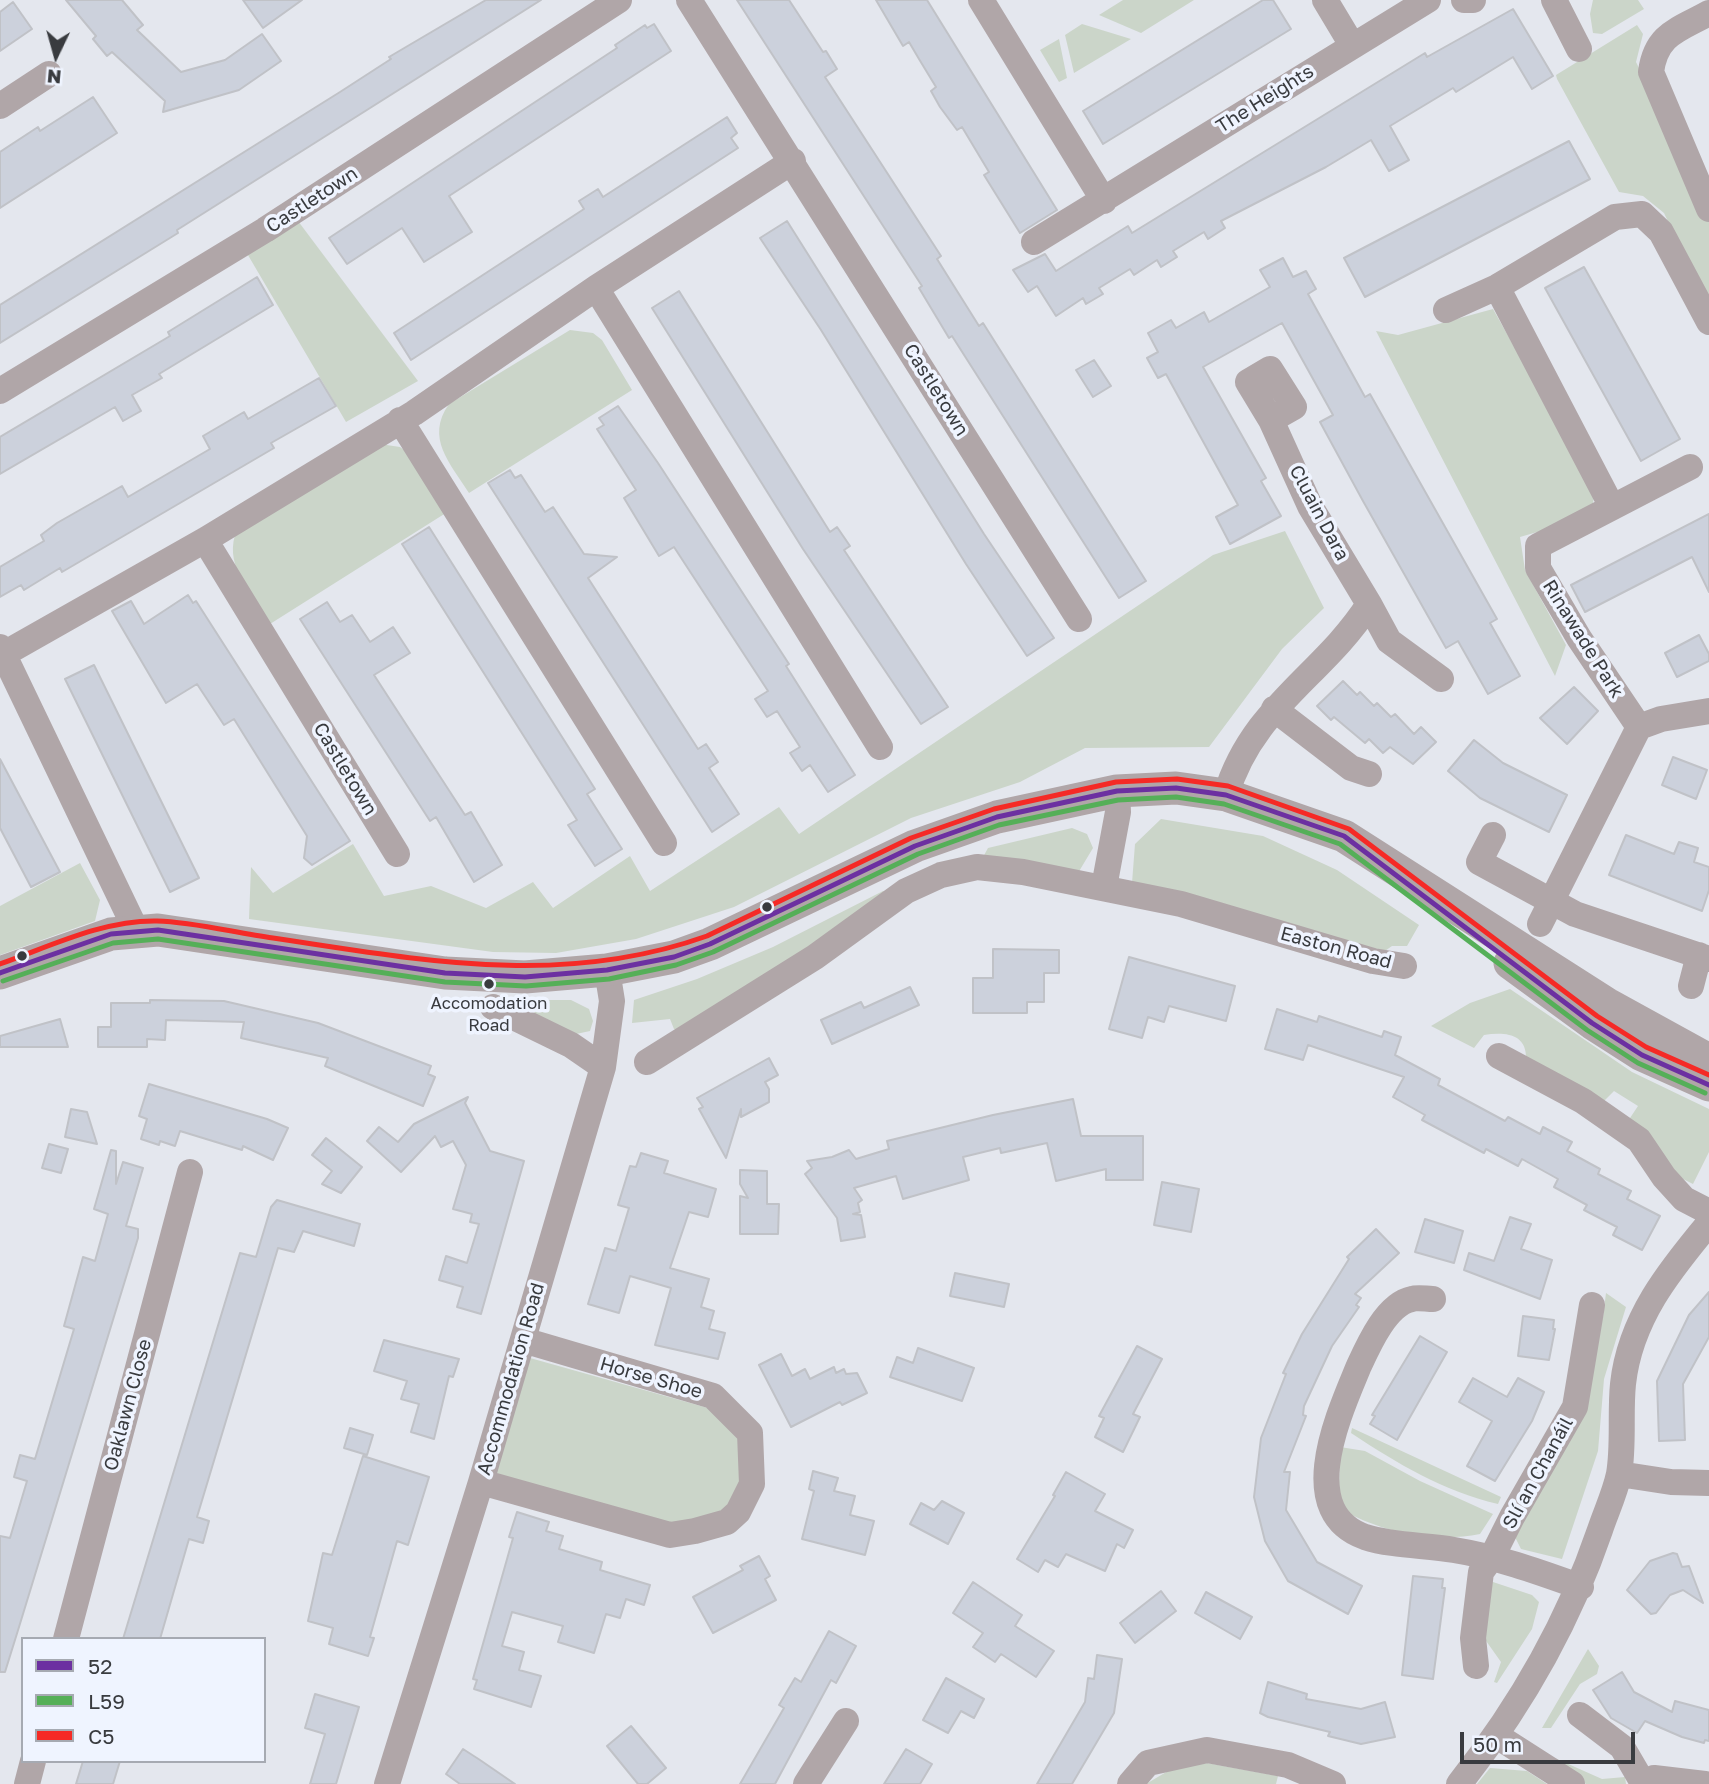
<!DOCTYPE html>
<meta charset="utf-8">
<style>
body{margin:0}
#map{position:relative;width:1709px;height:1784px;overflow:hidden;background:#e4e7ee;font-family:"Golos Text",sans-serif}
canvas{display:block}
.legend{position:absolute;left:21px;top:1637px;width:245px;height:126px;box-sizing:border-box;background:#eff4ff;border:2px solid #a6aab2;margin:0;padding:9px 12px;list-style:none;font-size:21px;color:#393b3f}
.legend li{display:flex;align-items:center;gap:14px;height:35px}
.legend b{width:35px;border:2px solid #a6aab2}
.north{position:absolute;left:21px;top:21px;width:70px;height:70px;-webkit-text-stroke:5px #eff4ff;paint-order:stroke;rotate:185deg;font-size:19px;font-weight:700;line-height:28px;text-align:center;color:#393b3f}
.north::after{content:'';display:block;margin:auto;width:24px;height:32px;background:#393b3f;clip-path:polygon(50% 0,100% 100%,50% 72%,0 100%)}
.scale{position:absolute;left:1460px;top:1732px;width:175px;height:32px;box-sizing:border-box;border:4px solid #393b3f;border-top:0;padding-left:9px;font-size:21px;line-height:24px;white-space:nowrap;color:#393b3f;-webkit-text-stroke:5px #eff4ff;paint-order:stroke}
</style>
<div id="map">
<canvas width="1709" height="1784"></canvas>
<ul class="legend">
<li><b style="height:9px;background:#6c30a1"></b>52</li>
<li><b style="height:9px;background:#55af58"></b>L59</li>
<li><b style="height:9px;background:#f52a26"></b>C5</li>
</ul>
<div class="north">N</div>
<div class="scale">50 m</div>
</div>
<script>
const ctx = document.querySelector('canvas').getContext('2d');
ctx.lineJoin = 'round';
function paint(path, color) {
  ctx.fillStyle = color;
  ctx.fill(path, 'evenodd');
}
function strokePath(path, color, width, dash) {
  ctx.strokeStyle = color;
  ctx.lineWidth = width;
  ctx.lineCap = dash ? 'butt' : 'round';
  ctx.setLineDash(dash || []);
  ctx.stroke(path);
}
function write(font, color, halo, rows, align = 'center') {
  ctx.font = font + ' "Golos Text",sans-serif';
  ctx.lineWidth = 7;
  ctx.setLineDash([]);
  ctx.textBaseline = 'middle';
  ctx.strokeStyle = halo;
  ctx.fillStyle = color;
  for (const [text, x, y, turn = 0] of rows) {
    ctx.save();
    ctx.translate(x, y);
    ctx.rotate((+turn || 0) * Math.PI / 180);
    ctx.textAlign = isNaN(turn) ? turn : align;
    if (halo) ctx.strokeText(text, 0, 0);
    ctx.fillText(text, 0, 0);
    ctx.restore();
  }
}
const green = new Path2D(`
 M1123 0H1194L1141 33 1099 15Z
 M1593 0H1638L1644 9 1602 34 1593 33 1590 14Z
 M1082 24 1131 39 1074 73 1065 35Z
 M1637 25 1643 34 1636 62 1709 209V307L1664 213 1643 196 1619 192 1557 79 1556 75Z
 M1059 39 1067 78 1059 82 1040 50Z
 M298 221 418 381 346 422 245 250Z
 M1493 309 1590 482 1594 497 1592 509 1551 528 1520 537 1525 570 1566 645 1555 676 1376 331 1398 335Z
 M570 330 593 333 602 340 632 390 469 493C450 463 425 438 449 404Z
 M380 444 400 447 408 453 449 511 270 624C253 597 225 568 235 535Z
 M1285 531 1324 608 1282 649 1209 747 1085 748 1020 782 911 818 734 907 636 939 556 953 493 952 249 919 251 867 273 893 353 844 384 896 431 886 486 908 533 882 553 908 630 856 650 891 779 807 799 834 1213 555Z
 M1161 819 1263 836 1337 870 1419 925 1407 946H1392L1382 953 1132 883 1135 844Z
 M1072 828 1087 834 1093 848 1078 873 982 859 988 848Z
 M80 863 100 900 95 921 0 955V906Z
 M883 891 890 894 686 1034 674 1029 670 1019 632 1023 634 1000 697 979 773 947Z
 M1510 989 1632 1072 1709 1109V1152L1693 1184 1677 1176 1628 1121 1638 1106 1614 1091 1602 1103 1526 1059C1527 1033 1504 1032 1484 1035L1474 1048 1431 1026 1470 1003Z
 M497 1000H571L589 1009 593 1021 590 1031 576 1034Z
 M1606 1293 1626 1307 1604 1379 1598 1451 1562 1559 1521 1549 1515 1537 1603 1317Z
 M530 1358 708 1408C728 1421 752 1444 747 1471 744 1484 732 1499 726 1511L665 1527 496 1474Z
 M1352 1428 1501 1497 1498 1504C1443 1491 1398 1464 1351 1433Z
 M1340 1447 1365 1451 1420 1481 1493 1514 1480 1534C1436 1543 1385 1533 1346 1512L1339 1493Z
 M1490 1581 1532 1595 1539 1602 1532 1629 1497 1683 1494 1682 1501 1662 1484 1638Z
 M1588 1649 1599 1666 1597 1674 1580 1684 1551 1728H1542Z
 M1548 1755 1602 1779 1625 1777 1626 1784H1586Z
 M1207 1763 1278 1776 1276 1784H1146L1173 1768Z
 M1490 1768 1527 1771 1547 1784H1477Z`);
const building = new Path2D(`
 M66 0H122L143 25 137 30 181 72 225 60 262 34 281 61 239 90 163 112 165 101 112 52 107 56 93 39 96 36Z
 M243 0H302L263 28Z
 M486 0H541L177 230 178 233 0 343V305L340 92 391 59 389 57Z
 M737 0H789L823 52 826 51 837 69 825 77 941 256 937 259 979 326 983 323 1146 581 1119 598 952 336 949 338 919 288 922 286Z
 M876 0H927L1057 210 1020 233 984 175 989 172 962 127 957 130 940 107 931 91 936 87 919 59 909 42 903 46Z
 M1263 0H1273L1291 29 1103 144 1083 111Z
 M13 2 32 29 0 51V12Z
 M1513 9 1553 76 1532 89 1513 57 1456 92 1453 88 1390 126 1409 160 1389 171 1371 140 1326 167 1221 221 1225 228 1208 239 1204 232 1173 251 1177 257 1161 267 1157 260 1134 275 1130 269 1099 288 1103 294 1086 304 1083 298 1056 316 1037 286 1028 292 1013 270 1045 254 1056 271 1128 226 1132 233 1425 53 1427 57Z
 M654 24 671 51 449 196 472 232 424 262 402 228 347 264 329 238 617 48 615 45 645 25 647 28Z
 M93 97 117 133 0 208V152L38 127 40 131Z
 M727 117 737 133 731 138 738 148 411 360 394 333 584 209 579 201 598 189 603 197Z
 M1569 141 1590 179 1365 297 1344 258Z
 M787 221 984 534 1054 638 1027 656 966 564 821 330 760 238Z
 M1283 258 1293 277 1306 271 1316 289 1308 294 1365 397 1370 394 1497 619 1490 623 1520 676 1488 694 1458 641 1446 648 1363 501 1320 422 1333 415 1282 323 1203 367 1266 478 1261 481 1281 516 1230 544 1216 517 1238 505 1166 374 1158 378 1147 358 1158 352 1148 333 1171 320 1176 328 1204 312 1209 322 1270 287 1260 270Z
 M1584 267 1680 439 1641 461 1545 288Z
 M257 277 273 305 159 374 162 378 132 395 141 411 123 421 115 407 0 474V437L170 336 168 332Z
 M679 291 830 532 837 527 850 546 844 550 948 707 921 724 803 549 652 308Z
 M1094 360 1111 386 1093 397 1076 370Z
 M319 378 336 406 271 443 274 448 62 572 60 568 24 590 21 585 0 597V567L44 541 41 535 57 523 122 486 128 497 210 449 203 436 244 412 248 419Z
 M618 406 658 463 789 664 786 666 855 775 828 792 810 765 802 771 790 753 800 747 777 711 767 717 755 699 768 691 674 547 659 556 624 498 636 490 597 429 604 425 599 418Z
 M510 470 515 478 521 475 545 512 553 507 584 554 617 557 588 578 698 749 706 744 718 762 709 768 739 814 712 832 488 483Z
 M1709 514V592L1692 557 1585 612 1571 585Z
 M429 527 595 789 587 794 622 849 595 866 568 825 577 820 402 544Z
 M188 595 193 603 196 601 350 841 312 865 304 858 307 836 234 719 224 725 197 684 166 703 112 611 131 601 144 624Z
 M327 602 340 622 352 615 370 642 393 627 410 653 374 675 465 815 471 812 502 865 474 882 436 817 430 821 300 619Z
 M1699 635 1709 654V661L1677 677 1665 653Z
 M94 665 199 878 170 892 65 679Z
 M1343 681 1357 695 1360 692 1374 706 1377 703 1391 717 1395 714 1414 734 1421 727 1436 742 1413 764 1390 747 1383 753 1369 739 1365 743 1334 717 1331 720 1317 706Z
 M1574 687 1598 711 1567 744 1540 718Z
 M1474 740 1503 763 1567 795 1549 832 1480 798 1448 771Z
 M1673 757 1707 770 1696 799 1662 785Z
 M0 759 60 872 31 887 0 828Z
 M1626 835 1674 854 1679 842 1698 848 1694 862 1709 867V890L1702 911 1609 875Z
 M993 949 1059 950V973H1044V1002H1027V1013H973V978H993Z
 M1129 957 1235 986 1226 1021 1169 1006 1164 1022 1148 1017 1142 1038 1109 1029Z
 M910 987 919 1005 832 1044 821 1020 861 1002 864 1008Z
 M150 1000 224 1001 318 1023 431 1066 428 1074 435 1077 423 1106 325 1066 328 1058 241 1038 244 1022 166 1020 165 1040 147 1039V1047H98V1027H111V1003H150Z
 M1277 1009 1317 1022 1319 1016 1382 1037 1384 1031 1401 1037 1395 1055 1440 1079 1438 1085 1505 1121 1508 1117 1540 1134 1543 1127 1572 1142 1567 1151 1600 1169 1598 1174 1631 1191 1627 1199 1660 1216 1642 1250 1613 1235 1617 1227 1584 1210 1587 1205 1554 1187 1558 1179 1522 1159 1518 1166 1486 1149 1484 1153 1422 1120 1425 1115 1393 1097 1404 1077 1308 1045 1303 1060 1265 1049Z
 M60 1019 68 1047H0V1036Z
 M769 1058 778 1075 765 1082 769 1089V1102L741 1117V1109L726 1158 699 1109 703 1107 697 1098Z
 M149 1084 267 1119 288 1128 273 1160 243 1146 242 1150 180 1131 175 1146 160 1141 159 1145 141 1139 147 1119 139 1116Z
 M468 1097 465 1103 490 1151 524 1161 481 1314 457 1307 463 1287 439 1280 446 1256 467 1263 479 1224 470 1222 472 1214 453 1209 466 1165 453 1141 441 1147 435 1136 401 1172 367 1141 379 1127 398 1142 414 1124Z
 M1073 1099 1081 1136H1143V1180H1106V1169L1056 1181 1047 1143 1001 1153 1000 1148 963 1157 969 1180 903 1199 896 1176 854 1188 862 1200 858 1203 860 1212 853 1214 861 1215 865 1237 841 1241 837 1218 805 1174 812 1168 807 1161 832 1157 849 1150 856 1159 889 1149 887 1141 993 1115Z
 M71 1109 87 1112 97 1144 65 1137Z
 M326 1138 362 1167 341 1193 322 1184 332 1171 312 1155Z
 M49 1144 68 1149 61 1173 42 1168Z
 M111 1150 116 1151V1184L123 1162 143 1168 126 1226 138 1229V1238L19 1627 5 1672H0V1536L10 1538 27 1481 14 1477 20 1455 35 1459 74 1329 64 1326 83 1257 95 1261 108 1214 94 1209Z
 M641 1153 668 1161 664 1173 716 1189 708 1217 689 1212 670 1268 709 1279 701 1307 714 1311 709 1329 725 1333 718 1359 655 1345 671 1288 630 1276 619 1313 588 1304 605 1248 616 1251 629 1208 618 1205 630 1166 636 1167Z
 M740 1170 767 1171V1204H779L778 1234H740V1196L748 1198 740 1184Z
 M1162 1182 1199 1189 1191 1232 1154 1225Z
 M277 1200 360 1224 354 1246 303 1231 294 1252 278 1248 197 1517 209 1521 203 1543 189 1539 160 1639H123L240 1253 256 1257 271 1207Z
 M1510 1217 1531 1224 1521 1249 1552 1260 1540 1299 1464 1270 1469 1253 1494 1261Z
 M1425 1219 1463 1231 1454 1263 1415 1252Z
 M1376 1229 1399 1253 1355 1294 1361 1298 1356 1305 1359 1307 1332 1346 1304 1406 1303 1415 1306 1416 1284 1472H1290L1286 1510 1317 1562 1362 1586 1348 1614 1288 1581 1265 1541 1254 1497 1261 1438 1286 1374 1283 1373 1302 1334 1349 1259 1347 1257Z
 M955 1273 1009 1284 1004 1307 950 1296Z
 M1709 1292V1337L1683 1384 1685 1440 1659 1441 1657 1381 1689 1315Z
 M1523 1316 1554 1320 1553 1329H1555L1549 1360 1518 1356Z
 M1420 1336 1447 1352 1397 1440 1370 1424 1375 1416 1372 1415Z
 M384 1340 459 1359 453 1377 449 1376 434 1439 411 1432 419 1404 401 1399 407 1381 374 1371Z
 M1137 1346 1162 1359 1133 1414 1140 1417 1123 1452 1095 1437 1104 1418 1099 1416Z
 M918 1348 974 1368 962 1401 890 1377 897 1357 913 1363Z
 M781 1354 792 1376 805 1369 810 1379 834 1367 836 1373 844 1369 846 1374 857 1373 867 1393 842 1405 840 1402 791 1427 759 1365Z
 M1473 1378 1507 1397 1518 1378 1544 1392 1532 1421 1495 1481 1467 1466 1492 1421 1459 1402Z
 M350 1428 373 1435 367 1455 344 1448Z
 M363 1456 429 1477 408 1545 397 1541 370 1637 374 1638 368 1656 329 1644 333 1628 308 1621 323 1553 332 1555Z
 M813 1471 838 1478 834 1491 855 1496 850 1515 874 1521 865 1555 802 1539 814 1491 809 1489Z
 M1066 1472 1105 1494 1095 1511 1133 1530 1124 1548 1117 1544 1105 1571 1066 1554 1058 1567 1045 1560 1038 1572 1017 1559 1055 1496 1053 1495Z
 M942 1501 964 1513 948 1544 910 1524 921 1503 934 1510Z
 M517 1512 549 1522 546 1531 563 1536 559 1549 602 1562 600 1570 650 1585 644 1605 626 1599 620 1618 606 1614 594 1653 558 1642 563 1626 512 1612 502 1646 524 1652 519 1670 541 1676 531 1707 474 1689 477 1680 473 1679 513 1538 509 1537Z
 M1673 1553 1677 1554 1682 1567 1689 1566 1703 1603 1683 1590 1670 1595 1656 1613 1651 1614 1627 1590 1650 1561Z
 M759 1556 770 1576 765 1579 776 1600 713 1633 693 1597 743 1570 740 1566Z
 M1413 1576 1443 1579 1442 1588H1445L1433 1679 1402 1675Z
 M973 1582 1022 1615 1015 1626 1054 1651 1036 1677 1001 1654 995 1662 973 1647 983 1633 953 1613Z
 M1161 1591 1176 1611 1135 1643 1120 1623Z
 M1206 1592 1252 1617 1240 1639 1195 1613Z
 M829 1631 856 1646 836 1683 831 1680 775 1784H740L784 1708 779 1705 795 1678 801 1682Z
 M1097 1655 1122 1659 1114 1713 1072 1784H1037L1085 1702 1088 1678 1094 1679Z
 M1622 1672 1634 1692 1672 1712 1675 1701 1709 1710V1741L1705 1740 1704 1743 1682 1737 1645 1721 1637 1733 1611 1718 1593 1690Z
 M946 1678 984 1699 974 1718 961 1711 948 1733 923 1720Z
 M1268 1682 1307 1694 1306 1699 1361 1709 1385 1702 1395 1737 1361 1744 1328 1736 1330 1732 1268 1717 1260 1713Z
 M315 1694 359 1707 336 1784H310L325 1734 305 1728Z
 M631 1726 666 1768 647 1784H638L607 1746Z
 M463 1749 480 1760 515 1784H460L446 1774Z
 M906 1749 932 1764 920 1784H884Z
 M83 1761H120L113 1784H76Z`);
const minor = new Path2D(`
 M689 0 1079 619
 M981 0 1104 201
 M1325 0 1352 45
 M1464 0H1473
 M1554 0 1579 49
 M1709 13C1678 30 1656 34 1651 72L1709 209
 M0 106 49 74
 M1034 242 1428 0
 M1497 287 1612 507
 M596 288 880 747
 M1446 310 1497 287 1615 217 1642 214 1661 232 1709 322
 M0 391 265 230 619 0
 M400 420 664 843
 M1271 420 1294 407 1270 369 1248 382 1271 420 1310 506 1369 604
 M205 540 397 854
 M0 647 136 930
 M4 654 205 540 414 413 596 288 793 161
 M1274 709 1351 768 1369 774
 M1639 727 1661 719 1709 711
 M1226 795C1252 707 1324 675 1369 604L1389 641 1441 679
 M1493 835 1479 862 1575 914 1709 959
 M1104 887 1118 812 1117 791
 M1540 924 1639 727 1579 638 1538 568V546L1690 467
 M1691 986 1699 955
 M493 1007 571 1045 603 1067
 M1499 1056 1583 1101 1639 1140 1664 1177 1684 1199 1709 1212
 M647 1062 815 957 906 891 941 875 977 867 1023 872 1181 904 1373 961 1404 966
 M1433 1299C1426 1299 1418 1297 1412 1299 1386 1304 1368 1346 1358 1368 1339 1414 1294 1512 1365 1537 1393 1546 1425 1545 1454 1550 1498 1557 1539 1572 1581 1587
 M1619 1474 1671 1482 1709 1483
 M481 1482 670 1535 695 1531 727 1522 738 1512 752 1484 750 1433 713 1396 523 1340
 M66 1639 190 1172
 M1476 1666 1473 1638 1481 1572 1492 1557 1512 1517 1575 1407 1592 1305
 M1580 1715 1622 1747 1643 1783
 M1497 1736 1572 1784
 M27 1784 33 1761
 M387 1784 481 1482 603 1067 612 1001 607 970
 M806 1784 846 1721
 M1130 1784 1148 1763 1207 1750 1288 1765 1333 1784
 M1459 1784C1521 1706 1568 1624 1600 1530 1606 1512 1615 1493 1619 1474 1624 1445 1620 1413 1623 1384 1630 1319 1669 1271 1709 1223
 M1642 1784 1654 1778 1705 1784`);
const tertiary = new Path2D(`
 M1510 963 1592 1023 1642 1055 1709 1085
 M0 973 111 934 158 930 445 973 525 977 607 970 674 957 710 944 915 846 997 817 1117 791 1176 788 1226 795 1344 836 1607 1004 1709 1060`);
const bus1 = new Path2D(`
 M0 973 111 934 158 930 445 973 525 977 607 970 674 957 710 944 915 846 997 817 1117 791 1176 788 1226 795 1344 836 1592 1023 1642 1055 1709 1085`);
const bus2 = new Path2D(`
 M3 981 113 943 158 939 445 982 526 986 609 979 676 965 713 952 918 854 999 825 1118 800 1176 797 1224 804 1340 844 1587 1030 1638 1063 1705 1093`);
const bus3 = new Path2D(`
 M0 964C51 946 103 920 157 921 195 922 235 933 273 938 421 960 561 988 707 936L911 838 994 809 1116 782 1177 779 1228 786 1349 829 1597 1016 1646 1047 1709 1075`);
const markers = [
 [767,907,6,"#393b3f"],
 [22,956,6,"#393b3f"],
 [489,984,6,"#393b3f"]
];
const busNames = [
 ["Accomodation",489,1004],
 ["Road",489,1026]
];
const streetNames = [
 ["The Heights",1265,99,-32],
 ["Castletown",312,200,-33],
 ["Castletown",936,390,58],
 ["Cluain Dara",1319,513,62],
 ["Rinawade Park",1583,639,58],
 ["Castletown",345,769,59],
 ["Easton Road",1336,948,15],
 ["Horse Shoe",651,1378,16],
 ["Accommodation Road",511,1379,-74],
 ["Oaklawn Close",128,1405,-75],
 ["Slí an Chanáil",1538,1473,-61]
];
paint(green, '#cbd5c9');
paint(building, '#ccd1dc');
strokePath(building, '#c0c2c7', 2);
strokePath(minor, '#b0a6a8', 26);
strokePath(tertiary, '#b0a6a8', 33);
strokePath(bus1, '#6c30a1', 5);
strokePath(bus2, '#55af58', 5);
strokePath(bus3, '#f52a26', 5);
for (const [x, y, r, color] of markers) {
  const dot = new Path2D();
  dot.arc(x, y, r, 0, 2 * Math.PI);
  ctx.fillStyle = color;
  ctx.fill(dot);
  strokePath(dot, '#eff4ff', 2.5);
}
write('17px', '#393b3f', '#eff4ff', busNames);
write('19px', '#393b3f', '#eff4ff', streetNames);
</script>
